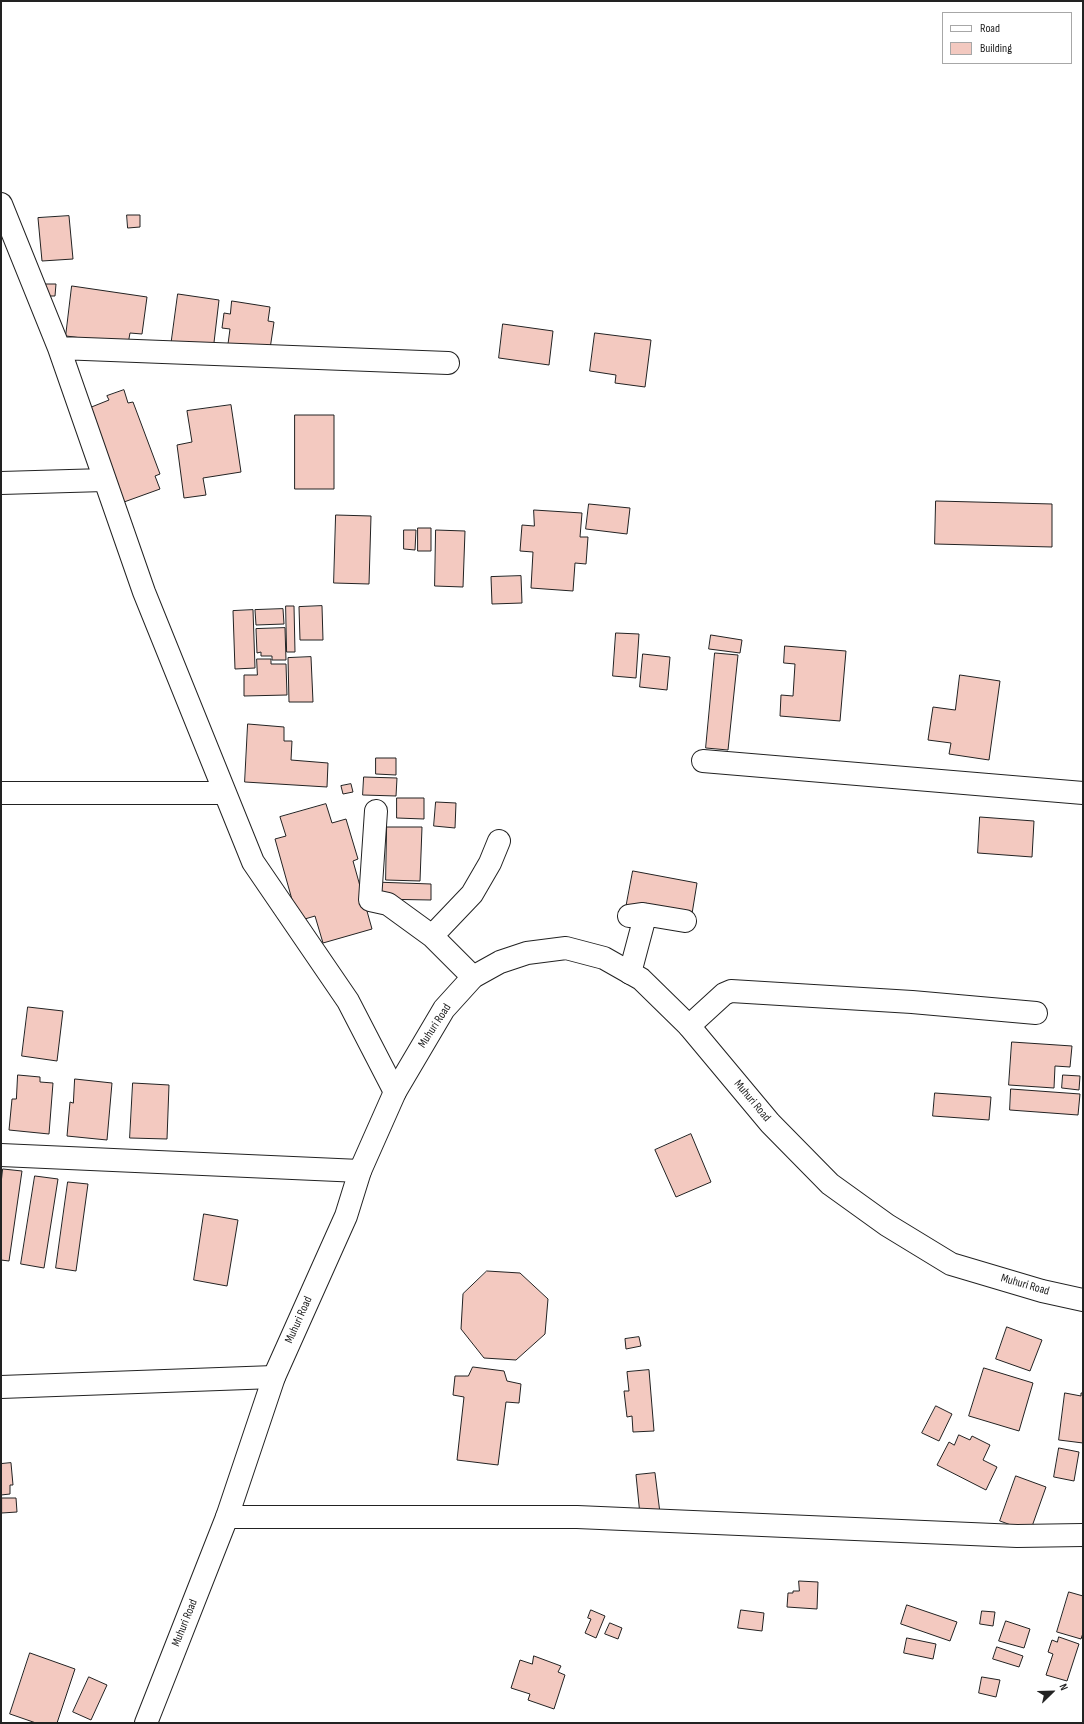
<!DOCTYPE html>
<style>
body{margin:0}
#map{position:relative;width:1084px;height:1724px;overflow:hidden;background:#fff;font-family:"Sofia Sans Condensed",sans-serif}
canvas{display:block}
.frame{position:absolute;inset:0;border:2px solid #222;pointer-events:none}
.legend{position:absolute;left:942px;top:12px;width:130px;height:52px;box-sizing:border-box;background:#fff;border:1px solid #a7a7a7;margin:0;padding:5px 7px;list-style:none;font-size:12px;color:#222}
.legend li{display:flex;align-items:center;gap:8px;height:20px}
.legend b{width:20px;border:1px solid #a7a7a7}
.north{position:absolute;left:1032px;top:1672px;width:40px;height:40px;-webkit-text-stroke:3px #fff;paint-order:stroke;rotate:67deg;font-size:11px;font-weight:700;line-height:16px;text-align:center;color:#222}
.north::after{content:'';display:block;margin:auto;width:14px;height:18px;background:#222;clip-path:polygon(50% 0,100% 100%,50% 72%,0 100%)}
</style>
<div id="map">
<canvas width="1084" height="1724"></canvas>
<div class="frame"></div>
<ul class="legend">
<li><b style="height:5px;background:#fff"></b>Road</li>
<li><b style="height:11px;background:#f3c9c0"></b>Building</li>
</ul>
<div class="north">N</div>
</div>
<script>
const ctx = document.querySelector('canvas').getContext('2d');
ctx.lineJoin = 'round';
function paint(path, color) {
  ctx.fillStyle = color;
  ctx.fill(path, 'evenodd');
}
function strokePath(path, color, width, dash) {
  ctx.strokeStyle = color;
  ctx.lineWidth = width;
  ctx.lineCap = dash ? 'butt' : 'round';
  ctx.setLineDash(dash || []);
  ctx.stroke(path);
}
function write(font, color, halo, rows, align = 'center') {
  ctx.font = font + ' "Sofia Sans Condensed",sans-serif';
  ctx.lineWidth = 3;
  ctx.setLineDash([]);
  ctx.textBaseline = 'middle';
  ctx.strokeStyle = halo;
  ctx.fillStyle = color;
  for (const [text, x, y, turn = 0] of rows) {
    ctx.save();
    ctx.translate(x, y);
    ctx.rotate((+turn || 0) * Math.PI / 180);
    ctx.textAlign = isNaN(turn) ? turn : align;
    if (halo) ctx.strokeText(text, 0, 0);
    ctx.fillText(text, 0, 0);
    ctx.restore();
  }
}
const building = new Path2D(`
 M127 215H140V227L128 228Z
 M69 216 73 259 42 261 38 218Z
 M42 284H56L55 296H42Z
 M72 286 147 297 142 334 130 333 128 344 66 336Z
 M178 294 219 300 213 351 171 346Z
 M232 301 270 307 268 321 274 322 270 349 228 344 230 329 222 328 224 313 230 314Z
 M503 324 553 331 549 365 499 358Z
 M595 333 651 340 645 387 615 383 616 375 590 371Z
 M124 390 128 403 133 402 160 474 155 476 160 489 124 502 89 408 109 400 107 396Z
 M231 405 241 472 203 478 206 495 184 498 177 445 192 442 187 411Z
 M295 415H334V489H295Z
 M936 501 1052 504V547L935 544Z
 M589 504 630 508 627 534 586 529Z
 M534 510 582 513 580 537H588L586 564 575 563 573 591 531 588 533 552 520 551 522 525 534 526Z
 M336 515 371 516 369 584 334 583Z
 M418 528H431V551H418Z
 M404 530H416L415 550 404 549Z
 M436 530 465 531 463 587 435 586Z
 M521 576 522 603 492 604 491 577Z
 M286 606H294L295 652H287Z
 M322 606 323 640H300L299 607Z
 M283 609 284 624 256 625 255 610Z
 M253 610 255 668 235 669 233 611Z
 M285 628 286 660H272V656H261V652L257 653 256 629Z
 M616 633 639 634 636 678 613 676Z
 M711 635 742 640 740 653 709 649Z
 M785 646 846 651 840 721 780 716 781 695 793 696 795 664 784 663Z
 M715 653 738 655 728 750 706 748Z
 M643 654 670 657 667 690 640 687Z
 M311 657 313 702H289L288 658Z
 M257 659H271V664H286L287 695 244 696V675H257Z
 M960 675 1000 681 989 760 949 754 951 743 928 740 933 707 955 710Z
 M248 724 284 727V741H292L291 760 328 763 327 787 245 782Z
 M376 758H396V775L376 774Z
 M364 777 397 778 396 796 363 795Z
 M351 784 353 792 343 794 341 786Z
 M397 798H424V819L397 818Z
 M436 802 456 803 455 828 434 826Z
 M326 804 332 823 346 819 358 859 353 861 372 929 323 943 315 916 298 921 275 839 286 836 280 817Z
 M980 817 1034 821 1032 857 978 853Z
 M387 827H422L420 881 386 880Z
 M633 871 697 883 691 920 626 908Z
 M374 882 431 884V900L373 899Z
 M28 1007 63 1011 57 1061 22 1056Z
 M1012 1042 1072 1046 1070 1067 1055 1066 1054 1088 1009 1085Z
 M18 1075 40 1077V1082L53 1083 49 1134 9 1130 12 1099H16Z
 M1063 1075 1080 1076 1079 1090 1062 1088Z
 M75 1079 112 1083 107 1140 67 1136 70 1102 73 1103Z
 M133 1083 169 1085 167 1139 130 1138Z
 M1011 1089 1080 1094 1078 1115 1010 1110Z
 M935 1093 991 1097 989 1120 933 1116Z
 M691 1134 711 1182 676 1197 655 1150Z
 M3 1169 22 1171 9 1261 1 1260V1184Z
 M35 1176 58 1179 44 1268 21 1264Z
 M68 1182 88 1184 76 1271 56 1268Z
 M204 1214 238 1220 227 1286 194 1280Z
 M487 1271 520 1273 548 1299 545 1334 516 1360 484 1358 461 1329 463 1294Z
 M1007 1327 1042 1340 1030 1371 996 1359Z
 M639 1337 641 1346 626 1349 625 1339Z
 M473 1367 504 1371 507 1381 521 1384 519 1403 506 1402 498 1465 457 1460 464 1397 453 1395 455 1376H468Z
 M984 1368 1033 1383 1019 1431 969 1416Z
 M649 1370 654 1431 633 1432 632 1416 627 1417 624 1391H629L627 1372Z
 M1065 1393 1081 1396V1393H1083V1443L1059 1440Z
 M936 1406 952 1414 939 1441 922 1433Z
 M959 1435 970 1440 972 1436 990 1445 983 1460 997 1467 986 1490 937 1465 949 1442 954 1445Z
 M1059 1448 1079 1452 1074 1481 1054 1477Z
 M11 1463 13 1485H10V1494L1 1495V1464Z
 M655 1473 660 1513 640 1515 636 1475Z
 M1016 1476 1046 1487 1030 1532 1000 1521Z
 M2 1498H16L17 1512 2 1513Z
 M799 1581 818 1582 817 1609 787 1607 788 1593H793V1591H799Z
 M1069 1592 1083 1596V1633L1081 1639 1057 1632Z
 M907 1605 957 1622 950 1641 901 1624Z
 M591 1610 605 1616 596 1638 585 1633 591 1619 588 1618Z
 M741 1610 764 1613 762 1631 738 1628Z
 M982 1611 995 1612 993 1626 980 1624Z
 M1006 1621 1030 1629 1024 1648 999 1641Z
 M610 1623 622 1628 618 1639 605 1634Z
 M1059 1637 1079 1644 1067 1681 1046 1675 1053 1654 1048 1652 1052 1640 1057 1642Z
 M907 1638 936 1644 933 1659 904 1653Z
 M997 1647 1023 1656 1019 1667 993 1659Z
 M30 1653 75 1669 57 1723H36L10 1714Z
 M534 1656 561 1666 558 1672 565 1675 554 1709 528 1700 530 1694 511 1688 520 1660 532 1664Z
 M89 1677 107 1685 91 1720 73 1712Z
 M982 1677 1000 1680 996 1697 979 1693Z`);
const minor = new Path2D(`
 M1 204 59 348 144 592 253 862 348 1001 395 1092
 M59 348 448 363
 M1 483 104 480
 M703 761 1083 793
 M1 793H224
 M376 811 370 900 388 904 432 936 473 977
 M643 914 685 921
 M629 916 643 914V924L630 973
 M432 936 472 894 490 863 499 841
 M689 1026 724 994 731 991 912 1002 1036 1013
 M1 1155 360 1171
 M1 1387 274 1377
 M227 1517H577L1017 1536 1083 1535`);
const major = new Path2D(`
 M146 1723 227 1517 274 1377 346 1216 360 1171 395 1092 444 1009 473 977 500 962 527 953 566 948 604 958 641 979 689 1026 770 1123 830 1184 887 1225 951 1264 1042 1291 1083 1300`);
const streetNames = [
 ["Muhuri Road",435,1026,-57],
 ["Muhuri Road",752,1101,50],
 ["Muhuri Road",1025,1285,16],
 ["Muhuri Road",299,1320,-66],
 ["Muhuri Road",185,1623,-68]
];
paint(building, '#f3c9c0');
strokePath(building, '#222', 1);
strokePath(minor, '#222', 24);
strokePath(major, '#222', 24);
strokePath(minor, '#fff', 22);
strokePath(major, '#fff', 22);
write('12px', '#222', '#fff', streetNames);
</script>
